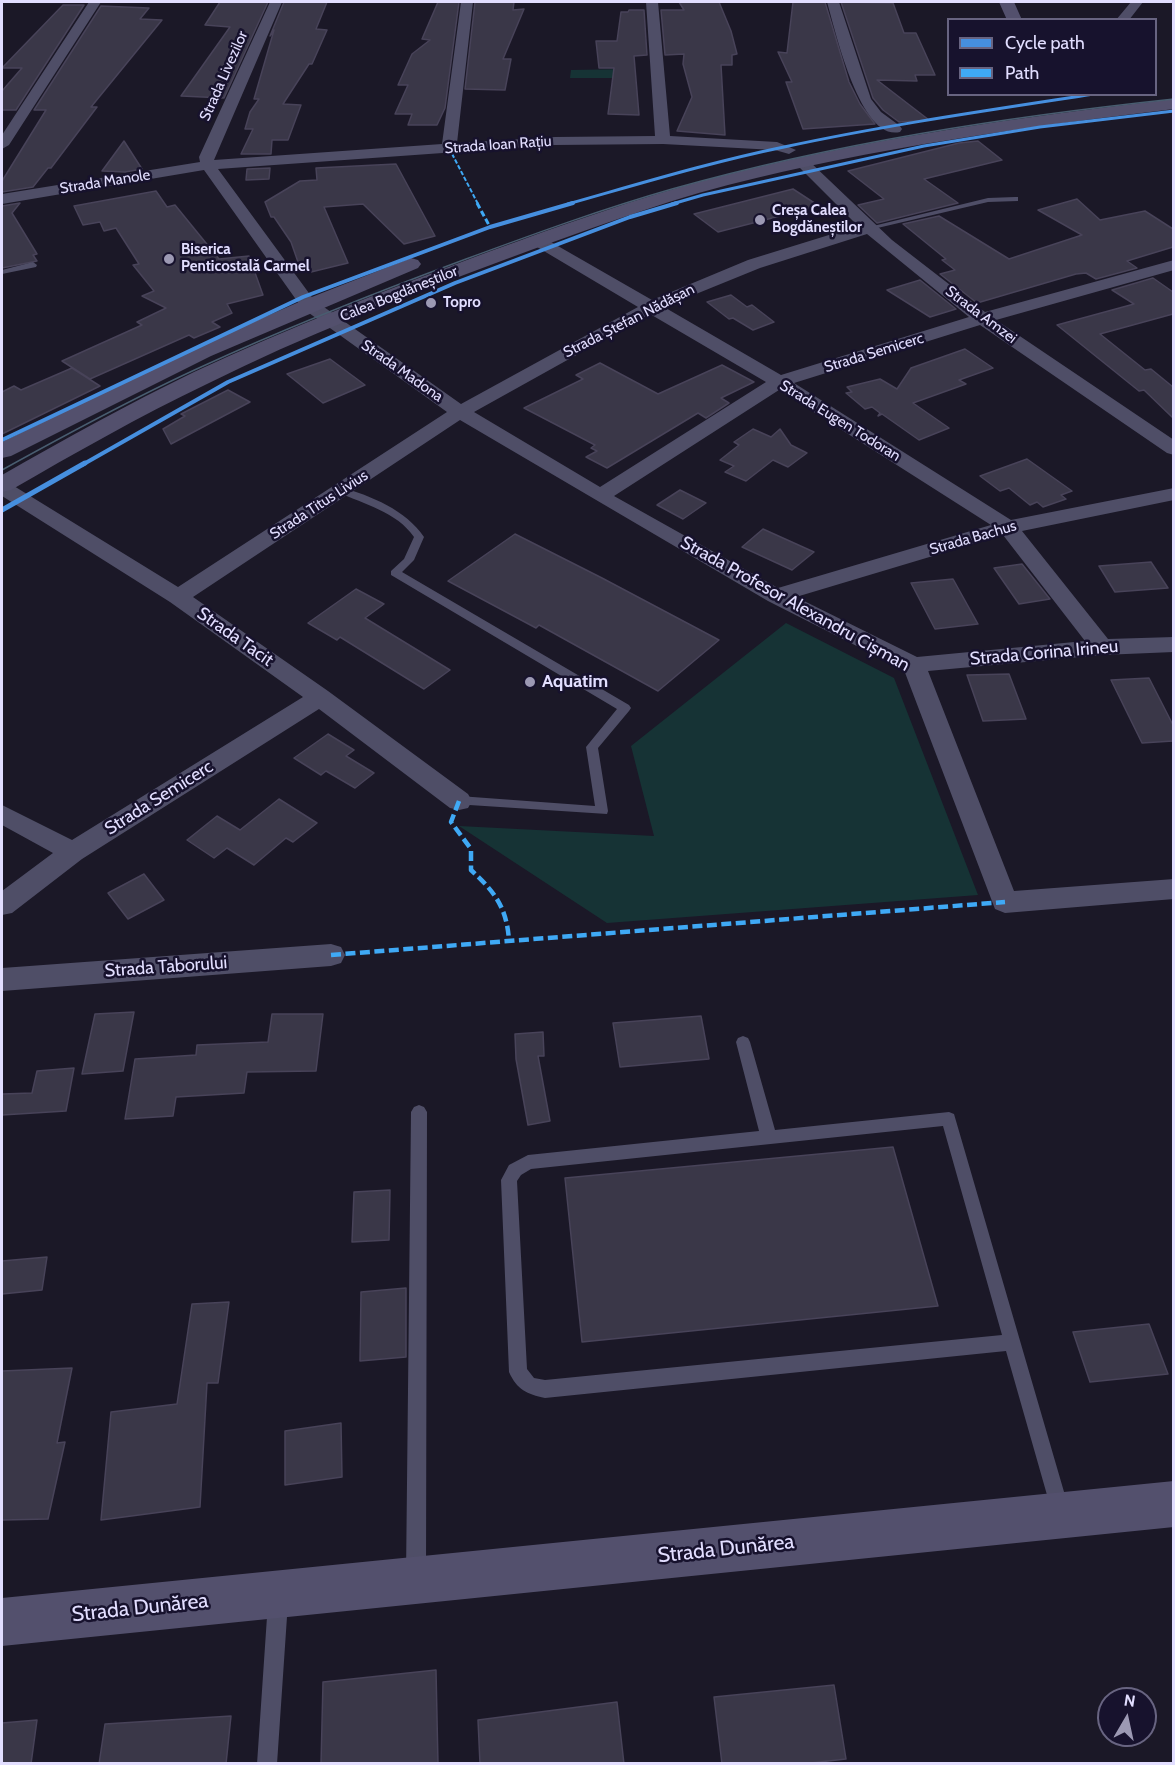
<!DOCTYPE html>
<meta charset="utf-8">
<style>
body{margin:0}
#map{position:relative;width:1175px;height:1765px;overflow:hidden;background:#1b1827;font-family:Cabin,sans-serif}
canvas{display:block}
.frame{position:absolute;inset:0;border:3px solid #e2deff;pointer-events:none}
.legend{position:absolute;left:947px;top:18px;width:210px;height:78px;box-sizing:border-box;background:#17122d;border:2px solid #686481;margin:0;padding:8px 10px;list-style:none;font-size:18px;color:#e2deff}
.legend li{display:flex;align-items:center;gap:12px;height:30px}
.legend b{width:30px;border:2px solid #686481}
.north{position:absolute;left:1097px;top:1687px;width:60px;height:60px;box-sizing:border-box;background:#17122d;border:2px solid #686481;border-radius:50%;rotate:9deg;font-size:16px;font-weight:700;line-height:24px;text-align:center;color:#e2deff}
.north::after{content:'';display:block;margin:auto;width:21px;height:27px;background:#9c99b3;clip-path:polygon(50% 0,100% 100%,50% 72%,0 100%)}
</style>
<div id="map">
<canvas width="1175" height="1765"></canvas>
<div class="frame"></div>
<ul class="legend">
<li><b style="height:8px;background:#468fdf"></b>Cycle path</li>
<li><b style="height:8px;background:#3fa9f5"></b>Path</li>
</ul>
<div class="north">N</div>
</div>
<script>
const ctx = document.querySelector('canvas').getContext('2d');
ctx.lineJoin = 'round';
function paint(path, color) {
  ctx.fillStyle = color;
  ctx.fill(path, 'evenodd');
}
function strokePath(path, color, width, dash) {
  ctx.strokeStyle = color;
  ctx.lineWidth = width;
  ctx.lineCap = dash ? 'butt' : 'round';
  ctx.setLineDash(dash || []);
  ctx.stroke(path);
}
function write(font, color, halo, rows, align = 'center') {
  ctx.font = font + ' Cabin,sans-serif';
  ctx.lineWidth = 5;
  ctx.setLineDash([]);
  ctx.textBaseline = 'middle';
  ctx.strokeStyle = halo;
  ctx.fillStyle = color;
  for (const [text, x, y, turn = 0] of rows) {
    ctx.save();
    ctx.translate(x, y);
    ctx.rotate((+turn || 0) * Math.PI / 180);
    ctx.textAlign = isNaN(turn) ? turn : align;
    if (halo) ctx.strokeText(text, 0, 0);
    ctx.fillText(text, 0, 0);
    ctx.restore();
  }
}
const green = new Path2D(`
 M630 69 631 78H570L571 70Z
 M786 623 894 678 978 895 607 923 459 826 654 836 631 746Z`);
const building = new Path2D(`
 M220 2H268L224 98 181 96 230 27 205 25Z
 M284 2H327L316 29 327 30 312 64H309L283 104 301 105 288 140H272L271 154H241L253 129H245L250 112 259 99H254L274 30 270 36Z
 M438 2H459L445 108 437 125H408L412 114H395L408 85H398L412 54 430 40 422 39Z
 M475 2H514L513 10 524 9 503 59H511L505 90 465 89Z
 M679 2H719L731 31 737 54 732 55V65H721L725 135 677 131 692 97 683 64 684 54 665 55 661 10H684Z
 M793 2H825L849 82 860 104 875 124 803 129 786 82H792L778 52 787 53Z
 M841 2 893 3 904 33H916L935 75H915L917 81 877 80 929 120 899 122 883 110 873 98Z
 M63 5H84L16 110H2V91L22 68H2Z
 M101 6 149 8 140 19 162 20 91 107H97L51 168H48L33 187 2 192V181L46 110H34Z
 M629 10H644L647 55 634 56 639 115 608 114 614 68H599L596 41H617L621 12H628Z
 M124 141 142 169 125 172 102 171Z
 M978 141 1002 160 924 179 958 203 877 223 858 205 884 199 848 171 959 143Z
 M396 164 435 236 404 244 363 204 324 207 348 263 311 272 298 262 291 242 274 217H271L265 202 300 181 317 180 316 168Z
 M270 168 269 179 246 180 247 169Z
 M793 189 819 206 718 232 694 214Z
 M156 191 167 207 175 205 219 259 249 256 263 295 227 304 232 313 212 322 220 327 194 338 189 335 90 379 62 361 142 325 137 322 166 308 142 296 154 291 133 265 139 264 116 228 104 231 100 222 83 225 74 206Z
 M1077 199 1100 220 1145 211 1173 229V247L1127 261 1137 268 1096 279 1086 273 1076 274 977 303 940 274 955 270 942 260 946 259 903 224 939 216 1009 259 1082 235 1038 210Z
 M20 203 12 213 37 254 33 255 37 261 2 268V206Z
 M1153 278 1173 292V314L1100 334 1145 370 1151 369 1173 387V418L1144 390 1139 391 1057 325 1134 304 1112 290Z
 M920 280 956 309 930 317 887 290Z
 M731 295 747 307 752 305 774 322 753 330 733 318 729 319 707 302Z
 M965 349 993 368 959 380 966 384 913 403 949 428 919 440 882 414 878 416 880 413 872 407 865 409 846 393 852 392 847 387 880 379 897 389 911 368Z
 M330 359 365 385 323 403 287 374Z
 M600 363 658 394 722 365 754 382 721 398 729 403 706 418 698 413 607 468 586 457 597 451 591 448 595 445 524 408 583 379 576 375Z
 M72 368 100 386 2 434V392L14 386 21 390Z
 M228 390 250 402 171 444 163 429 185 416 181 414Z
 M753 429 771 437 780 429 791 445 807 453 788 467 773 460 746 481 725 472 734 466 720 460 739 445 734 442Z
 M1027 459 1072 491 1061 495 1066 499 1043 507 1037 502 1030 505 1009 488 1000 491 980 476Z
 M680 490 706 503 683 519 657 505Z
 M763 529 814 552 792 570 742 547Z
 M515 534 602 578 719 640 658 691 539 625 536 628 448 581Z
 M1151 562 1168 588 1115 592 1099 566Z
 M1022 564 1050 599 1019 604 994 568Z
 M953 579 978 624 935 629 911 583Z
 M356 589 384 604 365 618 450 670 424 689 340 637 337 640 308 623Z
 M1009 674 1026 719 983 721 967 675Z
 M1149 678 1173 725V741L1142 743 1111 680Z
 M328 734 354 750 346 756 374 773 355 788 326 771 321 775 294 758Z
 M279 799 317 823 293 842 286 838 254 865 227 848 214 858 187 840 217 816 240 830Z
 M144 874 164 900 128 919 108 893Z
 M134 1012 123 1071 82 1074 95 1014Z
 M272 1014H323L316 1071 247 1072 244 1093 176 1097 173 1116 125 1119 135 1059 196 1055 197 1045 268 1042Z
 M701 1016 709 1059 620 1067 613 1023Z
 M543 1032 544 1056H538L550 1121 528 1125 516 1059 515 1034Z
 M74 1068 66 1111 2 1115V1094L32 1093 37 1071Z
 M893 1147 938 1306 582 1342 565 1178Z
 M390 1190 389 1240 352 1242 354 1192Z
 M47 1257 42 1290 2 1294V1261Z
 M406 1288V1357L360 1361 361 1292Z
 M229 1302 218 1383H207L200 1507 101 1520 111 1412 177 1404 192 1304Z
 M1149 1324 1168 1374 1090 1382 1073 1332Z
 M72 1368 57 1443 65 1442 48 1519 2 1520V1371Z
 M341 1423 342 1477 285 1485V1431Z
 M436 1670 438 1764H321L323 1682Z
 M834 1685 846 1759 802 1764H722L714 1697Z
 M617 1702 624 1764H480L478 1720Z
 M231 1716 226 1764H99L105 1724Z
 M37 1720 31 1764H2V1723Z`);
const lane = new Path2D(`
 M1015 197H1018V201L988 202 869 230 865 228 988 198Z
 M33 262 37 265 36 267 2 274V270Z
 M341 487C371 496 406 510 424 537L414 560 402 572 629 705 631 708 629 711 598 748 608 811 607 814 454 804 453 801 454 798 459 796 595 806 586 747 617 709 391 575V571L404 559 414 537C397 512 364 504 337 492V488Z
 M743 1036 748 1038 750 1042 775 1130 949 1112 954 1114 1069 1509 1067 1516 1060 1518 1053 1516 1051 1509 1006 1351 545 1398C527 1394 517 1390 509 1372L501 1180 509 1165 528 1155 759 1131 736 1042 738 1038ZM943 1126 1002 1335 545 1380 534 1378 527 1369 517 1181 521 1175 531 1169Z
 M419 1105 424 1107 427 1112 426 1575 423 1582 416 1585 409 1582 406 1575 411 1112 414 1107Z
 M278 1592 285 1595 288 1602 277 1764H257L268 1602 271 1595Z`);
const street = new Path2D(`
 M89 2H101L9 145 2 149V135Z
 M270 2H282L214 160 442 144 461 2H473L457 143 555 137 655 136 646 2H658L670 136 777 142 796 150 789 154 775 150 663 144 555 145 218 169 314 300 461 404 638 307 532 244 530 241 532 238H544L652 300 748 260 858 226 798 166 796 163 798 160H808L892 240 985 312 1174 260V270L996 320 1174 440V455L1167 453 980 325 794 383 1011 520 1174 488V500L1022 531 1108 639 1174 637V652L1102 655 928 671 1014 891 1174 879V899L1005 913 995 909 904 670 768 601 460 420 193 597 328 691 468 794 472 801 468 808 459 810 450 808 319 709 82 859 12 913 2 915V891L53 853 2 825V805L72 840 303 697 170 602 2 496V481L9 483 178 587 447 412 302 308 204 170 2 204V194L200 162 199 157ZM867 234 969 317 781 375 664 307 760 268ZM650 314 766 382 600 487 474 412ZM779 390 991 525 778 588 614 496ZM1003 535 1085 641 917 657 796 597Z
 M827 2H839L871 99 881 112 900 126 902 129 900 132C860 142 835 29 827 2Z
 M1131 2H1143L1129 20H1116Z
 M331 944 341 947 345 955 341 963 331 966 2 991V968Z`);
const secondary = new Path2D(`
 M999 2H1014L1022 20H1007Z
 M1174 99V109C1024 127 874 148 728 185 652 205 578 233 504 260 404 297 303 336 207 384 140 416 75 453 11 490L2 492V475C65 439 128 404 194 372 290 327 389 289 488 252 562 225 637 198 713 178 864 139 1019 117 1174 99Z
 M411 258 418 260 421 264 418 268 211 356 11 456 2 458V442L196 347 299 302Z
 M1174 1481V1527L2 1646V1598Z`);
const tram = new Path2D(`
 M2 470C67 434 133 398 201 367 288 327 377 292 466 259 534 234 602 209 672 189 836 143 1005 117 1174 99`);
const quietFar2 = new Path2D(`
 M449 148 478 204`);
const quietFar1 = new Path2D(`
 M477 203 490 227`);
const quiet = new Path2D(`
 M459 801 451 822 471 849V870C495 892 507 908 509 941
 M331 955 1005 902`);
const cyclewayFar2 = new Path2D(`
 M568 204C639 184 711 162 784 147 886 125 990 110 1094 94
 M672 204 703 195 924 146 1040 127 1174 111`);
const cyclewayFar1 = new Path2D(`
 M2 440 303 297 490 227 573 203
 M82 465 228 382 455 283 630 217 677 203`);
const cycleway = new Path2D(`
 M2 510 85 463`);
const markers = [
 [760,220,6,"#9c99b3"],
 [169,259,6,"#9c99b3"],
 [431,303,6,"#9c99b3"],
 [530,682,6,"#9c99b3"]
];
const farStreetnames = [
 ["Strada Livezilor",224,76,-66],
 ["Strada Ioan Rațiu",498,145,-4],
 ["Strada Manole",105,182,-9],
 ["Calea Bogdăneștilor",399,294,-22],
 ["Strada Amzei",981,315,37],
 ["Strada Ștefan Nădășan",629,321,-27],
 ["Strada Semicerc",874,353,-17],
 ["Strada Madona",402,371,35],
 ["Strada Eugen Todoran",840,421,32],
 ["Strada Titus Livius",319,505,-33],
 ["Strada Bachus",973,538,-16]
];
const farPoinames = [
 ["Creșa Calea",772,211],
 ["Bogdăneștilor",772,228],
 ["Biserica",181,250],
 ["Penticostală Carmel",181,267],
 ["Topro",443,303]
];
const streetNames = [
 ["Strada Profesor Alexandru Cișman",795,604,29],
 ["Strada Tacit",235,637,35],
 ["Strada Corina Irineu",1044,653,-5],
 ["Strada Semicerc",159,798,-32],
 ["Strada Taborului",166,967,-4]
];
const poiNames = [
 ["Aquatim",542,682]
];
const nearStreetnames = [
 ["Strada Dunărea",726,1549,-6],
 ["Strada Dunărea",140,1608,-6]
];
paint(green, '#163335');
paint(building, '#3a3748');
strokePath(building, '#484359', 1.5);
paint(lane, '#4f4e67');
paint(street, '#4f4e67');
paint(secondary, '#53506d');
strokePath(tram, '#495d70', 1.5);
strokePath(quietFar2, '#3fa9f5', 2, [4.5, 2]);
strokePath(quietFar1, '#3fa9f5', 3, [6, 3]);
strokePath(quiet, '#3fa9f5', 4.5, [10, 4.5]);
strokePath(cyclewayFar2, '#468fdf', 3);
strokePath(cyclewayFar1, '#468fdf', 4);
strokePath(cycleway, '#468fdf', 5);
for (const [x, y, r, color] of markers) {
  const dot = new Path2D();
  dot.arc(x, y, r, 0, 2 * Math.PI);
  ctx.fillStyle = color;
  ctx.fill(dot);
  strokePath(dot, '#17122d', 2);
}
write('15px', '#e2deff', '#17122d', farStreetnames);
write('bold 15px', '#e2deff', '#17122d', farPoinames, 'left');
write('18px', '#e2deff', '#17122d', streetNames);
write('bold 18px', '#e2deff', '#17122d', poiNames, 'left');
write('21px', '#e2deff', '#17122d', nearStreetnames);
</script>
